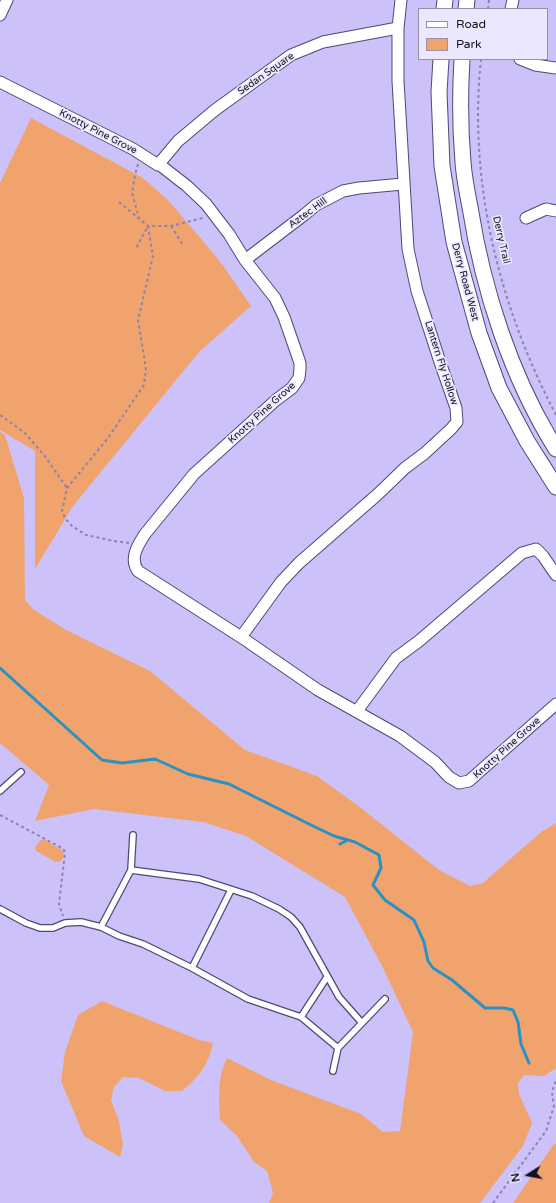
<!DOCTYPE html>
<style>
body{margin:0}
#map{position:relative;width:556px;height:1203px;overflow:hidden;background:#ccc1f8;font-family:"Varela Round",sans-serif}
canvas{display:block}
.legend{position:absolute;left:418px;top:8px;width:130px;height:52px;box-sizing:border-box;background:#ebe7fe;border:1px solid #9591a6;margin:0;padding:5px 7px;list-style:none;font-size:12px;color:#140f22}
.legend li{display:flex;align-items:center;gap:8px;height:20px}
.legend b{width:20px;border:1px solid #9591a6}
.north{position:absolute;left:508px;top:1155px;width:40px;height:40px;-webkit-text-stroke:3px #ebe7fe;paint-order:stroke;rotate:259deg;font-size:11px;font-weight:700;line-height:16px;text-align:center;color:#140f22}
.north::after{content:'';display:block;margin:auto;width:14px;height:18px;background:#140f22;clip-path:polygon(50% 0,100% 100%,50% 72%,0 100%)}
</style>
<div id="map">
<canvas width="556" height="1203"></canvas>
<ul class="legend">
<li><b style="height:5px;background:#fff"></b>Road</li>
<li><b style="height:11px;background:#f1a36e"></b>Park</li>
</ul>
<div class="north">N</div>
</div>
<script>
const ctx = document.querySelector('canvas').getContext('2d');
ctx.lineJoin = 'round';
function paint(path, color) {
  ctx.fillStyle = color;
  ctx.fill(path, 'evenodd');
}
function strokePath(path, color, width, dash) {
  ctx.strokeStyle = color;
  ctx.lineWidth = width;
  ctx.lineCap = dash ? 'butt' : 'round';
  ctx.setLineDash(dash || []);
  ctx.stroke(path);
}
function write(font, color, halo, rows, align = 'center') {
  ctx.font = font + ' "Varela Round",sans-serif';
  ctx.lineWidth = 3.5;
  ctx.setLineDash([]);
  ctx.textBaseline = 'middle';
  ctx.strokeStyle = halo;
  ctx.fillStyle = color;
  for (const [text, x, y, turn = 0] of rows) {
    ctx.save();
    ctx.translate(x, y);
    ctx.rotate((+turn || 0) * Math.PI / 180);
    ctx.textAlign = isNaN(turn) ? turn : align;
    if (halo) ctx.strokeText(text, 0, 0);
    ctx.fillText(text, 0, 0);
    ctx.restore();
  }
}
const green = new Path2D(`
 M31 118 143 178 168 200 219 260 251 306 199 352 73 506 35 569V451L0 430V183Z
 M0 432 5 435 24 498 25 600 34 610 68 631 150 671 245 750 317 776 361 808 439 870 470 886 483 883 541 832 556 823V1068L544 1076 524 1075 518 1083 519 1094 532 1123 523 1146 480 1203H269L273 1193 267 1171 254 1162 237 1136 220 1120C219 1098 217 1078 227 1058L271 1080 361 1114 383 1132 400 1131 413 1032 382 966 345 897 246 836 203 822 94 809 35 821 49 785 0 743Z
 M41 840H45L63 851 64 856 61 861 56 862 36 851 35 847Z
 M102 1001 199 1040 213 1043C209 1064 198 1078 182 1091H165L139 1078 123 1077 114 1087 111 1100 119 1121 123 1145 120 1157 84 1136 61 1081 65 1052 78 1015Z
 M554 1144H556V1203H513Z`);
const stream = new Path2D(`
 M0 668 102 760 122 763 155 759 188 774 229 784 311 825 334 836 355 842 379 855 381 868 373 885 385 900 414 920 424 942 428 961 433 968 452 980 485 1008H504L513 1010 518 1022 521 1044 529 1063
 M340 844 348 840`);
const path = new Path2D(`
 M488 9 489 0
 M481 59C468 182 499 306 556 415
 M138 164 135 175 132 193 139 218
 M119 202 148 226H171L203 218
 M171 226 183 245
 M0 415 25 433 44 455 67 488
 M129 543 114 541 86 535 72 526 65 518 62 511 67 488 108 438 144 385 146 369 138 320 153 256 148 226 135 250
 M0 815 60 847 64 850 65 853 59 904 63 916
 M493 1203 546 1131 554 1106 552 1092 556 1080`);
const lane = new Path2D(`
 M0 791 21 772
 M131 870 199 879 252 896 279 909 291 917 300 927 339 997 362 1023
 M0 909 26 923 40 928H53L65 923 81 922 101 927 119 936 143 944 192 968 248 999 301 1017 338 1048
 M101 927 131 870 133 835
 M192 968 231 890
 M301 1017 327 977
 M333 1071 338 1048 385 999`);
const street = new Path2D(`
 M511 9 513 0
 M0 15 7 0
 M520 59 535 65 556 68
 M0 82 133 149 158 165H160L187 186 206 204 229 234 245 260 275 298 284 317 300 363V369L299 378 292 388 276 400 194 474 145 534C138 545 129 558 138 571L241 637 318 690 400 736 435 762 449 777 459 783 469 781 479 772 556 704
 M158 165 178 141 215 110 291 55 323 42 398 28
 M526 218 546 209 556 211
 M245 260 304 215 316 205 343 191 359 188 403 184
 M241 637 281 582 299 563 378 494 405 468 425 453 451 429 457 422 456 408 440 362 417 291 408 249 398 81V28L401 0
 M357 711 396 658 419 641 522 553 536 549 543 556 556 575`);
const secondary = new Path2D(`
 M444 9 445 0
 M466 9 467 0
 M441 59 439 92 442 166 454 242 479 333 499 388 527 441 556 487
 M462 59C460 93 460 128 463 162 464 177 467 192 470 207 483 290 511 377 556 449`);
const streetNames = [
 ["Sedan Square",266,74,-35],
 ["Knotty Pine Grove",98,132,27],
 ["Aztec Hill",308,213,-36],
 ["Derry Trail",501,240,77],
 ["Derry Road West",465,282,75],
 ["Lantern Fly Hollow",441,363,72],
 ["Knotty Pine Grove",262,413,-42],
 ["Knotty Pine Grove",507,748,-42]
];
paint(green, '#f1a36e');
strokePath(stream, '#2a92c3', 3);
strokePath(lane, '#534776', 8);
strokePath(street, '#534776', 13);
strokePath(secondary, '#534776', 17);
strokePath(path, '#8c83ae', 2, [3, 3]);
strokePath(lane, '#fff', 5.5);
strokePath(street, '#fff', 11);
strokePath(secondary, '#fff', 15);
write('10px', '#140f22', '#ebe7fe', streetNames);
</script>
